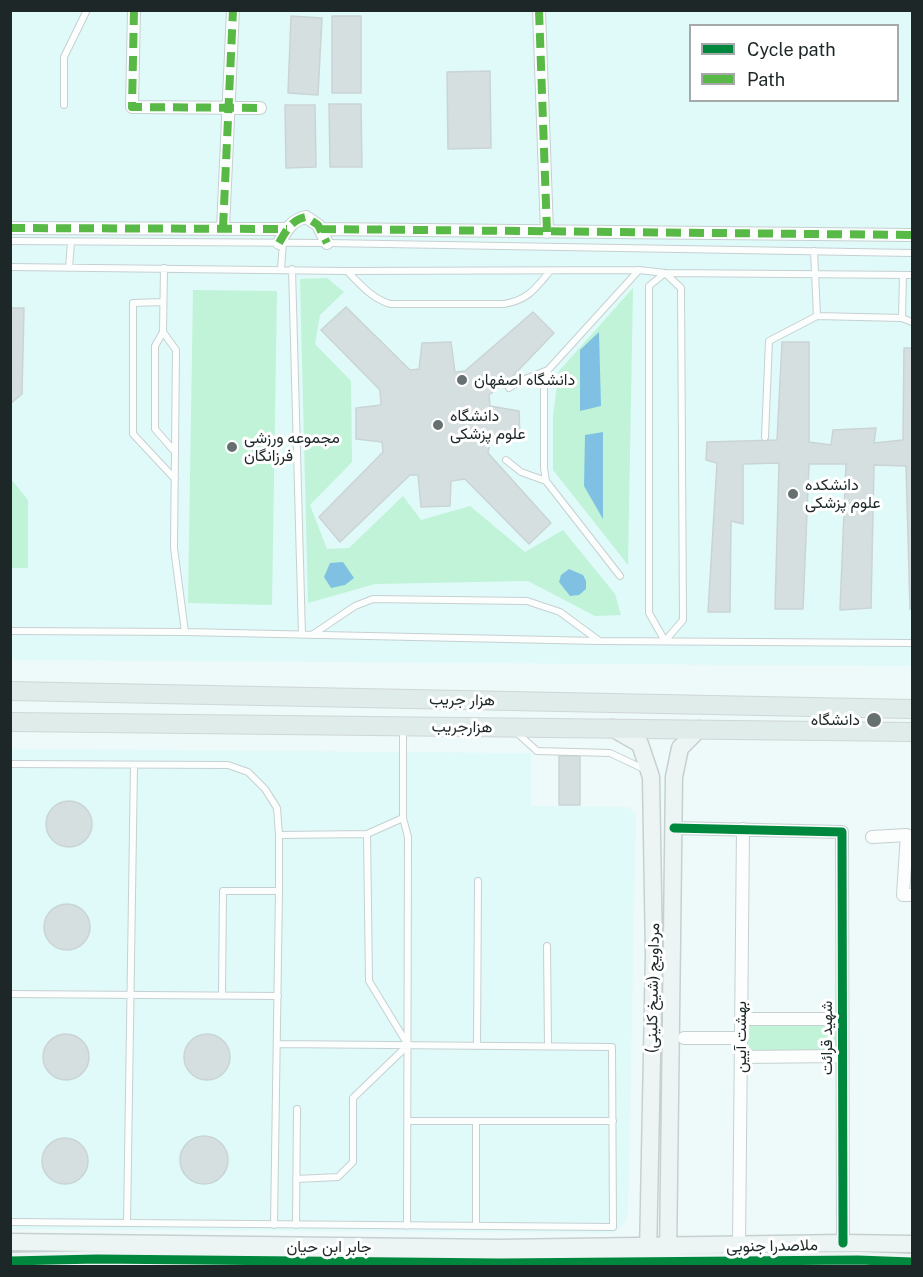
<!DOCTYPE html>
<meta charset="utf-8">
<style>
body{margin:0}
#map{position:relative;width:923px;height:1277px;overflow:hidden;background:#eef9f9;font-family:"Public Sans",sans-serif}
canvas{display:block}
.frame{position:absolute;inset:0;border:12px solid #1d2727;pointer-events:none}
.legend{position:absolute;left:689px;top:24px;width:210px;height:78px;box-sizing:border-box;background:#fff;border:2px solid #a5a9a9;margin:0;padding:8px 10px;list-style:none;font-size:18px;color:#1d2727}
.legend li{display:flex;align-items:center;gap:12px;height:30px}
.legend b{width:30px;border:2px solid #a5a9a9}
</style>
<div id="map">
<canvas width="923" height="1277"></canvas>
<div class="frame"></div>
<ul class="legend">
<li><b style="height:8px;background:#00873e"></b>Cycle path</li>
<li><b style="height:8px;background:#58b947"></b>Path</li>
</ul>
</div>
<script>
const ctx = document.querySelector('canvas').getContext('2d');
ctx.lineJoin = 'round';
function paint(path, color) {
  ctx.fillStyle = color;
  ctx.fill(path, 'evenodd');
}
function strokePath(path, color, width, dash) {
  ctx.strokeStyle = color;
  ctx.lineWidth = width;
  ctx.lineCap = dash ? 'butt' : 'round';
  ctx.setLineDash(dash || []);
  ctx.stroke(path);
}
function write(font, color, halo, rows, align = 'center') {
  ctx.font = font + ' "Public Sans",Vazirmatn,sans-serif';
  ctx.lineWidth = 6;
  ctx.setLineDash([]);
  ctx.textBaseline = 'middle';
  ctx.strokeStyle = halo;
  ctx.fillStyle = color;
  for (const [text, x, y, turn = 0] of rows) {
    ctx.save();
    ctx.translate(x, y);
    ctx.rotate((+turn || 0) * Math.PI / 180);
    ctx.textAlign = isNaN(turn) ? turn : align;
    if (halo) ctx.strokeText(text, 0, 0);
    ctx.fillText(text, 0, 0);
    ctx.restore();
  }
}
const built = new Path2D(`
 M11 11H912V666L11 660ZM690 26H898V100H690Z
 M11 749 531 753V806L628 807 636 814 628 1214 624 1224 613 1233 11 1229Z`);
const green = new Path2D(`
 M327 278 344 292 320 315 315 344 351 381 352 462 310 505 327 549 349 548 403 496 421 520 470 506 525 552 563 530 615 594 621 615 595 616 528 581 375 584 308 603 300 279Z
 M633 288 628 565 553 470V416L559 371Z
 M193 290 277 291 272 605 188 603Z
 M11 479 28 500V568H11Z
 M741 1019H842V1056L741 1057Z`);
const water = new Path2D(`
 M599 332 601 406 580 411V350Z
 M603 432V519L584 486 585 435Z
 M343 562 354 578 345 585 331 588 324 577 330 563Z
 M569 569 583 575 586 581V589L579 595 570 596 559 582 561 575Z`);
const building = new Path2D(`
 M291 16 322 18 318 95 288 93Z
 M332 16H361V93H332Z
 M490 71 491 148 448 149 447 72Z
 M329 104H361L362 167H330Z
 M285 105H315L316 167 286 168Z
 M346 307 410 370 419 369 422 343 451 342 455 372 465 371 533 312 554 333 510 379 489 395 490 406 519 411 520 440 490 442 488 453 551 523 529 544 465 479 451 481 450 506 421 507 418 475H410L340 542 319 517 383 452 382 442 356 439V408L381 405 380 390 321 330Z
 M10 308H24L22 394 10 404Z
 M782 342H809V442L831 445 833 430 876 428 874 443 903 440 904 348H912V609H910L906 466 874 465 871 608 840 610 846 464H809L803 609H775L779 463 743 464V524L731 521 730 612H708L717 463 706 460 707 442 777 440Z
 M559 756H580V805H559Z
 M46 824a23 23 0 1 1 46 0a23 23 0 1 1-46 0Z
 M44 927a23 23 0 1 1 46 0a23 23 0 1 1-46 0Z
 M43 1057a23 23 0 1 1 46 0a23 23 0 1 1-46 0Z
 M184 1057a23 23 0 1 1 46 0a23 23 0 1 1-46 0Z
 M180 1160a24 24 0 1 1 48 0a24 24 0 1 1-48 0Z
 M42 1161a23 23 0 1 1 46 0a23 23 0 1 1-46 0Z`);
const lane = new Path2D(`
 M64 105V57L87 10
 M10 241 327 243 912 253
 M814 251 817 316
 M10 267 347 271 639 270 665 273 912 275
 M69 268 71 242
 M164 268 163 332 176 350 174 548 185 632
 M281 269 283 243
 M292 269 302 635
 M347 271C361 285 371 298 390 304H504C528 300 535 289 550 271
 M665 273 681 288 683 620 665 641 649 613V286Z
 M903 275 902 318 912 322
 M163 302 133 303V434L175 479
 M163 332 155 346V429L175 452
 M509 388 520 381 548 370
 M765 437 769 341 817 316 902 318
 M506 460 521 472 546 481
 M620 576 546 481 544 468V383L548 370 639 270
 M10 631 185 632 598 641 912 643
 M312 635 355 606 373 599 527 601 560 612 598 640
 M403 730V818L408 837 407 1226
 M515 731 537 751 610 753 644 769
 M10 764 228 765 248 772 265 789 277 808 279 835V891L274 1225
 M367 834 369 981 408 1045
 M279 835 367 834 403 818
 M547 946 548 1046
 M10 994 278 996
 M222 995 223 891H279
 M477 1046 478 881
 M408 1121H613
 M476 1121V1226
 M296 1179 338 1177 353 1162V1098L408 1045
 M10 1222 613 1227 612 1047 277 1044
 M127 1223 134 765
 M296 1225 297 1109`);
const street = new Path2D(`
 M134 10 132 107 260 108
 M539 10 547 232
 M10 228 287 229
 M223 228 233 10
 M321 229 912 235
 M279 243C286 231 291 220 306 217L318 225 327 243
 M674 828 842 832 843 1243
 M872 837 907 835 903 895H912
 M741 1019H842
 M684 1038H741
 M741 1057 842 1056
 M739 1245 743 829`);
const secondary = new Path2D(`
 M612 728 640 744 651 777 654 954 648 1255
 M10 1242 500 1248 843 1243 912 1244
 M668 1257 674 777 680 748 699 729
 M10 1261 97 1259 500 1263 858 1260 912 1262`);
const primary = new Path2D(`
 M10 691 912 709
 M10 722 912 732`);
const quiet = new Path2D(`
 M134 10 132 107 260 108
 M539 10 547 232
 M10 228 287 229
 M223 228 233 10
 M321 229 912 235
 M279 243C286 231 291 220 306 217L318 225 327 243`);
const cycleway = new Path2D(`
 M674 828 842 832 843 1243
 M10 1261 97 1259 500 1263 858 1260 912 1262`);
const markers = [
 [462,380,6,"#667070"],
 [438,425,6,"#667070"],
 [232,447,6,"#667070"],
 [793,494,6,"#667070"],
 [874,720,8,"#667070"]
];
const poiNames = [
 ["دانشگاه اصفهان",474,380],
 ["دانشگاه",450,416],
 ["علوم پزشکی",450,434],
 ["مجموعه ورزشی",244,438],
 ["فرزانگان",244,456],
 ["دانشکده",805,485],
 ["علوم پزشکی",805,503],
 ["دانشگاه",860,720,"right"]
];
const streetNames = [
 ["هزار جریب",462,700,1],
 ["هزارجریب",462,727,1],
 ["مرداویج (شیخ کلینی)",653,988,-89],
 ["بهشت آیین",741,1037,-90],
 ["شهید قرائت",827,1038,-90],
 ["ملاصدرا جنوبی",772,1246,-1],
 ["جابر ابن حیان",329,1247]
];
paint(built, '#e0fafa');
paint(green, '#c0f3d7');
paint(water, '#80c1e3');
paint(building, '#d5dfe0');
strokePath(building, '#cad4d5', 1.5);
strokePath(lane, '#c6d0d0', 8);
strokePath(street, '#c6d0d0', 14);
strokePath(secondary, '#c6d0d0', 19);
strokePath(primary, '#d0d6d6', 20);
strokePath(lane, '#fcfefe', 6);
strokePath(street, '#fcfefe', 12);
strokePath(secondary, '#edf5f4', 16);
strokePath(primary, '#dfecea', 18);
strokePath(quiet, '#58b947', 8, [15, 8]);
strokePath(cycleway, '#00873e', 9);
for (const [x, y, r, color] of markers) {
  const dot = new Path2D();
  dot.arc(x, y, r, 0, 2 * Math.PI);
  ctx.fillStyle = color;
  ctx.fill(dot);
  strokePath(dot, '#fff', 2);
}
write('16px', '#1d2727', '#fff', poiNames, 'left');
write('16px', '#1d2727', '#fff', streetNames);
</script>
